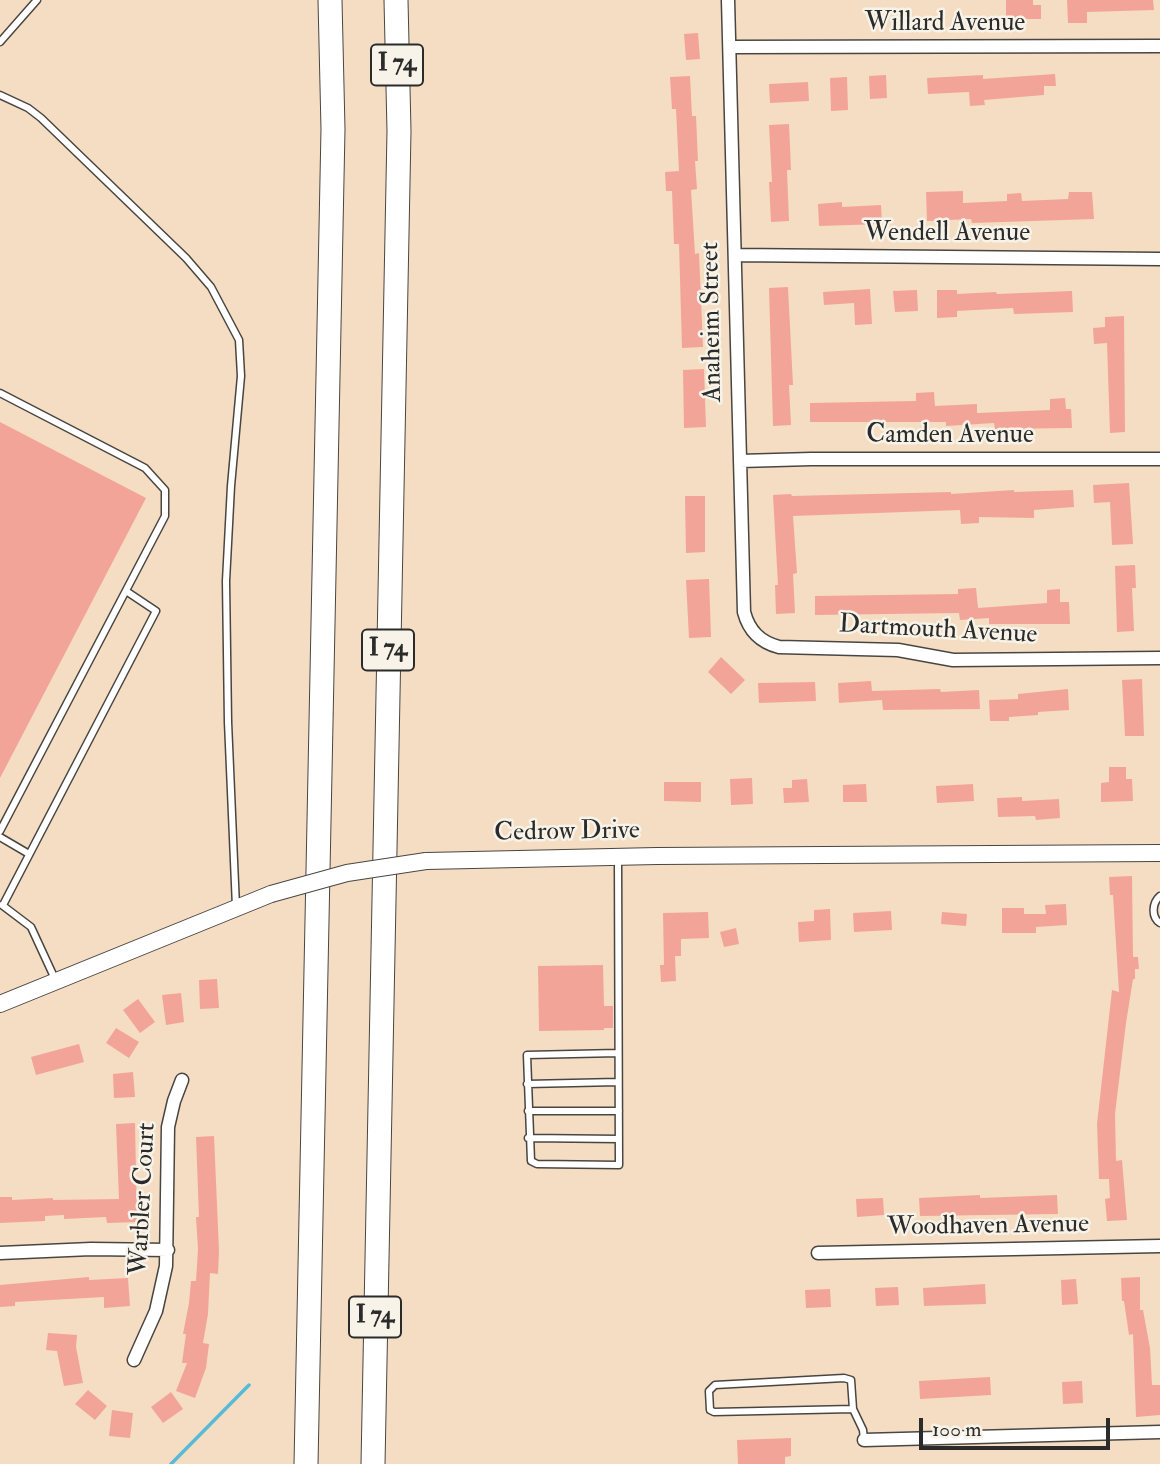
<!DOCTYPE html>
<style>
body{margin:0}
#map{position:relative;width:1160px;height:1464px;overflow:hidden;background:#f4ddc2;font-family:"IM FELL Double Pica",serif}
canvas{display:block}
.scale{position:absolute;left:919px;top:1418px;width:191px;height:32px;box-sizing:border-box;border:4px solid #2b2b2b;border-top:0;padding-left:9px;font-size:21px;line-height:24px;white-space:nowrap;color:#2b2b2b;-webkit-text-stroke:5px #f7f3e8;paint-order:stroke}
</style>
<div id="map">
<canvas width="1160" height="1464"></canvas>
<div class="scale">100 m</div>
</div>
<script>
const ctx = document.querySelector('canvas').getContext('2d');
ctx.lineJoin = 'round';
function strokePath(path, color, width, dash) {
  ctx.strokeStyle = color;
  ctx.lineWidth = width;
  ctx.lineCap = dash ? 'butt' : 'round';
  ctx.setLineDash(dash || []);
  ctx.stroke(path);
}
function paint(path, color) {
  ctx.fillStyle = color;
  ctx.fill(path, 'evenodd');
}
function write(font, color, halo, rows, align = 'center') {
  ctx.font = font + ' "IM FELL Double Pica",serif';
  ctx.lineWidth = 5;
  ctx.setLineDash([]);
  ctx.textBaseline = 'middle';
  ctx.strokeStyle = halo;
  ctx.fillStyle = color;
  for (const [text, x, y, turn = 0] of rows) {
    ctx.save();
    ctx.translate(x, y);
    ctx.rotate((+turn || 0) * Math.PI / 180);
    ctx.textAlign = isNaN(turn) ? turn : align;
    if (halo) ctx.strokeText(text, 0, 0);
    ctx.fillText(text, 0, 0);
    ctx.restore();
  }
}
const stream = new Path2D(`
 M171 1464 249 1385`);
const building = new Path2D(`
 M1006 0H1033V5H1041V19H1006Z
 M1067 0H1153L1154 10 1087 12V23H1068Z
 M698 33 700 59 686 60 684 34Z
 M1055 74 1056 86H1044V95L984 100 985 105 970 106 969 92 928 94 927 78 983 75V79Z
 M886 75 887 98 870 99 869 76Z
 M690 76 692 116H696L698 161H695L697 189 691 190 695 254 699 253 703 347 682 348 679 244H674L672 191H666L665 172 679 171 676 109H672L670 77Z
 M847 77 848 110 831 111 830 78Z
 M808 82 809 101 770 103 769 84Z
 M789 124 791 170H787L789 221 771 222 769 182H772L769 125Z
 M963 191V203L1007 201V194L1021 193 1022 201 1068 199 1069 192H1092L1094 219 972 223 971 219 927 221 926 192Z
 M842 202V207L881 205 882 224 819 226 818 204Z
 M788 287 793 385H789L791 425 773 426 769 288Z
 M870 289 872 324 855 325 854 303 824 305 823 292Z
 M917 290 918 311 895 312 893 291Z
 M937 290H957V294L996 292 997 294 1072 291 1073 312 1014 314 1013 308 957 311V317L937 318Z
 M1124 316 1125 432 1110 433 1107 343 1094 344 1093 328 1105 327V317Z
 M704 369 706 427 684 428 683 370Z
 M934 392 935 406 977 404V413L1050 410V399L1065 398 1066 409H1071L1072 428 995 429 994 423 946 426V422H810V403L916 401V393Z
 M0 422 146 498 0 778Z
 M1129 483 1133 544 1112 545 1110 502 1094 503 1093 485Z
 M1014 490V492L1073 490 1074 507 1034 510V518L979 517V523L961 524 960 510 793 516 797 573 793 574 795 613 776 614 775 585H778L773 495 791 494 792 496 951 492V494Z
 M685 496H705V552L686 553Z
 M1135 565 1136 588H1132L1134 631 1117 632 1115 566Z
 M709 579 711 637 689 638 686 580Z
 M976 588 978 608 1047 603V590L1060 589V602H1069L1070 624H989V618L960 620 959 613 815 615V596L958 594V589Z
 M721 657 745 680 731 694 708 672Z
 M1142 679 1144 736H1125L1122 680Z
 M871 681 872 691 940 689 941 692 979 690 980 709 883 710 882 700 839 703 838 683Z
 M815 682 816 701 759 703 758 683Z
 M1068 689 1069 710 1038 712V715L1009 717V721H990L989 700 1018 699V694Z
 M1109 767H1126V779H1132L1133 801 1101 802V783L1109 782Z
 M752 778 753 804 731 805 730 779Z
 M807 779 809 802 784 803 783 788H792V780Z
 M664 782H701V802L664 801Z
 M866 784 867 802H843V785Z
 M973 784 974 801 937 803 936 786Z
 M1022 797V801L1059 799 1060 818 1036 820 1035 816 998 817 997 798Z
 M1132 876 1133 957H1138L1139 969H1135V979H1133L1126 1023 1115 1114 1116 1161 1122 1160 1127 1220 1107 1221 1105 1199 1110 1198 1109 1179H1099L1097 1124 1112 990 1119 992 1113 895H1110L1109 877Z
 M1066 904 1067 925 1036 927V933H1002V908H1024V914H1046L1045 905Z
 M830 909 831 940 799 942 798 922 814 921V910Z
 M891 911 892 930 854 932 853 913Z
 M708 912 709 938 681 939V956H675L676 981 661 982 660 965H664L663 913Z
 M942 912 967 914 966 926 941 924Z
 M736 928 739 944 724 947 720 932Z
 M603 965 604 1006H613V1028H604V1030L539 1031 538 966Z
 M217 979 219 1008 200 1009 199 980Z
 M181 993 184 1022 166 1025 162 995Z
 M138 999 155 1022 140 1033 123 1010Z
 M116 1028 139 1042 129 1058 106 1043Z
 M79 1044 84 1062 36 1075 31 1057Z
 M133 1072 135 1097 114 1098 113 1074Z
 M135 1123 137 1222 107 1223 106 1217 64 1219V1215L45 1216V1221L0 1223V1197H12V1200L53 1198V1200L119 1199 116 1124Z
 M214 1136 219 1251 218 1274 210 1273 208 1314 203 1343 209 1344 206 1368 195 1398 176 1391 187 1363H182L186 1334H183L189 1303 191 1281H196L198 1249 196 1217H199L196 1137Z
 M980 1195V1198L1057 1195 1058 1214 920 1216 919 1198Z
 M883 1198 884 1215 857 1217 856 1199Z
 M89 1277V1280L128 1278 130 1306 104 1308V1297L15 1302V1306L0 1307V1285Z
 M1140 1277V1310H1143L1150 1348 1152 1385H1160V1415L1136 1417 1133 1334 1129 1335 1124 1301H1122L1121 1278Z
 M1076 1279 1078 1304 1062 1305 1061 1280Z
 M985 1284 986 1304 924 1306 923 1288Z
 M898 1287 899 1305 876 1306 875 1288Z
 M830 1289 831 1307 806 1308 805 1290Z
 M48 1333 77 1335 76 1347 83 1383 64 1386 57 1351 46 1350Z
 M990 1377 991 1395 920 1399 919 1381Z
 M1082 1381 1083 1403 1063 1404 1062 1382Z
 M88 1390 107 1406 95 1420 75 1404Z
 M171 1392 183 1409 163 1423 151 1407Z
 M112 1410 133 1413 130 1438 109 1436Z
 M791 1438V1456L785 1457V1464H738L737 1440Z`);
const service = new Path2D(`
 M0 42 37 0
 M0 95 28 108 41 118 186 258 211 287 239 340 241 376 231 486 226 581 228 722 236 907
 M0 393 145 468 165 490V516L0 831
 M0 837 29 854
 M618 859 619 1165 537 1164 531 1161 527 1055 618 1053
 M1160 896C1152 903 1151 917 1160 923
 M2 905 31 927 55 979
 M3 905 156 611 126 591
 M527 1084 618 1082
 M528 1111H619
 M528 1138 619 1139
 M853 1409 714 1412 710 1410 709 1391 715 1385 844 1378 851 1380 853 1409 863 1430 864 1440`);
const minor = new Path2D(`
 M728 0 744 612C749 631 760 642 779 647L898 650 953 660 1160 658
 M730 47 1160 46
 M735 255 1160 259
 M740 461 811 459H1160
 M0 1253 91 1249 168 1250
 M818 1253 1160 1246
 M134 1360 156 1311 166 1266 168 1127 174 1101 182 1080
 M864 1440 1160 1432`);
const tertiary = new Path2D(`
 M426 861 657 856 1160 853
 M0 1004 271 894`);
const motorway = new Path2D(`
 M306 1464 333 129 330 0
 M373 1464 399 131 396 0`);
const tertiaryBridge = new Path2D(`
 M271 894 347 873 426 861`);
const shields = [
 [397,65,52],
 [388,650,52],
 [375,1317,52]
];
const shieldNames = [
 ["I 74",397,65],
 ["I 74",388,650],
 ["I 74",375,1317]
];
const streetNames = [
 ["Willard Avenue",945,24],
 ["Wendell Avenue",947,234],
 ["Anaheim Street",713,322,-91],
 ["Camden Avenue",950,436],
 ["Dartmouth Avenue",938,631,3],
 ["Cedrow Drive",567,833,-1],
 ["Warbler Court",144,1199,-87],
 ["Woodhaven Avenue",988,1227,-1]
];
strokePath(stream, '#59bad8', 3.5);
paint(building, '#f3a498');
strokePath(service, '#494642', 9);
strokePath(minor, '#494642', 15);
strokePath(tertiary, '#494642', 18);
strokePath(motorway, '#494642', 25);
strokePath(service, '#fff', 6);
strokePath(minor, '#fff', 12);
strokePath(tertiary, '#fff', 16);
strokePath(motorway, '#fff', 23);
strokePath(tertiaryBridge, '#494642', 18, []);
strokePath(tertiaryBridge, '#fff', 16);
for (const [x, y, w] of shields) {
  const box = new Path2D();
  box.roundRect(x - w / 2, y - 20.5, w, 41, 5);
  ctx.fillStyle = '#f7f3e8';
  ctx.fill(box);
  strokePath(box, '#2b2b2b', 2);
}
write('bold 24px', '#2b2b2b', null, shieldNames);
write('26px', '#2b2b2b', '#f7f3e8', streetNames);
</script>
